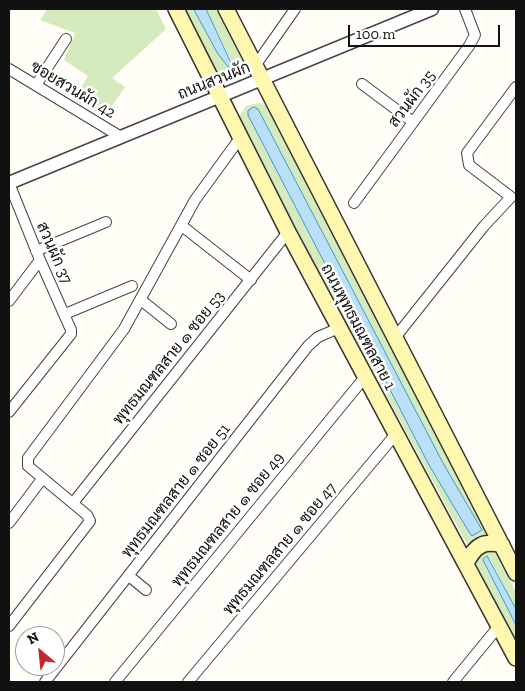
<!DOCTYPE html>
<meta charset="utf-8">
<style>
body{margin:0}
#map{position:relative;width:525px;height:691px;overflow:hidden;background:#fffdf5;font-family:"Zilla Slab",serif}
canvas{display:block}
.frame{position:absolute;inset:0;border:10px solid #111;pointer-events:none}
.north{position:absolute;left:15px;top:626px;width:50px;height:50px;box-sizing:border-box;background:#fff;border:1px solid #a0a0a0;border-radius:50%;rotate:332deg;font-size:14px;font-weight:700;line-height:20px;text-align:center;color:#111}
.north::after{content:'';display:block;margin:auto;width:18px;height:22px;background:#c4262e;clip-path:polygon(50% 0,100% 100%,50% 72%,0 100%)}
.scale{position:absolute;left:348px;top:25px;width:152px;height:22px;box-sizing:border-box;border:2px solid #111;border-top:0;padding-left:6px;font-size:15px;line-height:18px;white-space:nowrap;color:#111;-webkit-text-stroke:4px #fff;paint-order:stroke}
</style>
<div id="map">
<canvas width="525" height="691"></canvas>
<div class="frame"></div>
<div class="north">N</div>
<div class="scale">100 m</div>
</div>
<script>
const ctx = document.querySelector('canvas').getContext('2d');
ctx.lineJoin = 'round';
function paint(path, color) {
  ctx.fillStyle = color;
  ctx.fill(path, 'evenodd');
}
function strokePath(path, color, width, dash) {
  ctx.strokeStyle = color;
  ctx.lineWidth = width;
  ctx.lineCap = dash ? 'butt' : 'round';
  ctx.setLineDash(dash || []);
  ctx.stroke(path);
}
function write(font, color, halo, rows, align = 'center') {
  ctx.font = font + ' "Zilla Slab",Sarabun,serif';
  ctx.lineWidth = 5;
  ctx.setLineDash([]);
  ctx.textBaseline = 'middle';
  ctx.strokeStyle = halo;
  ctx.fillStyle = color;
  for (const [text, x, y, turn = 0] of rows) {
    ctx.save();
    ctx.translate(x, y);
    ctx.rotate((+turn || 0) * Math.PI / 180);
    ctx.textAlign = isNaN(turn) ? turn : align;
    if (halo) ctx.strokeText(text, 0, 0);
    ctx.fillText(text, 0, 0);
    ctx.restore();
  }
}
const green = new Path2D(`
 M47 9H156L166 29 112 78 125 87 105 116 74 100 88 76 64 60 75 33 40 20Z
 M183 9H194L218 54 233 64 206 9H216L243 62 241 73 225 80 219 78Z
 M258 103 266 105 455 471 492 536 469 548 239 124V117L246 106ZM254 108 258 109 443 463 482 530 469 532 429 465 248 115Z
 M490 550 495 551 516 592V609L490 559 483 561 516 625V642L475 562 478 557Z`);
const water = new Path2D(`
 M194 9H206L233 67 230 69 218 54Z
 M254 107 258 109 443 463 482 530 472 536 469 532 429 465 248 115V111Z
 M487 556 516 609V625L483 560Z`);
const minor = new Path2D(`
 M255 66 295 9
 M9 69 121 137
 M362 84 413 122
 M36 85 66 39
 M354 203 469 46 475 35 465 9
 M182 226 251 280
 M36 251 106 222
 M141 300 171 324
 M9 301 40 260
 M65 314 132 286
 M394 339 484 226 511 197 469 165 467 153 516 87
 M9 412 71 334V330L40 260 9 183
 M73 503 288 232
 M9 523 42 479
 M129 576 146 590
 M9 626 90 521 87 515 28 466V458L124 329 195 200 240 138
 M45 682 308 346 318 337 339 328
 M115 682 365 377
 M188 682 395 435
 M453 682 499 626`);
const tertiary = new Path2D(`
 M9 183 432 9`);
const secondary = new Path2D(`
 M176 9 288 232 516 658
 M226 9 516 573
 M466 563C475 546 483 540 502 545`);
const streetNames = [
 ["ถนนสวนผัก",214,81,-22],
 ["ซอยสวนผัก 42",73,90,31],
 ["สวนผัก 35",412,99,-53],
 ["สวนผัก 37",54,253,66],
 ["ถนนพุทธมณฑลสาย 1",358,327,62],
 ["พุทธมณฑลสาย ๑ ซอย 53",169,358,-51],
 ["พุทธมณฑลสาย ๑ ซอย 51",176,491,-52],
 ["พุทธมณฑลสาย ๑ ซอย 49",228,520,-51],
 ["พุทธมณฑลสาย ๑ ซอย 47",280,549,-50]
];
paint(green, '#d5ebbd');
paint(water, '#b9e0f7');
strokePath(water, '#3f96cf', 1);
strokePath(minor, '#444', 12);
strokePath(tertiary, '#444', 15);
strokePath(secondary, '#333', 18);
strokePath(minor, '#fff', 10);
strokePath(tertiary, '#fff', 12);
strokePath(secondary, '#fff6b0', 15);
write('16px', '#111', '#fff', streetNames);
</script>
